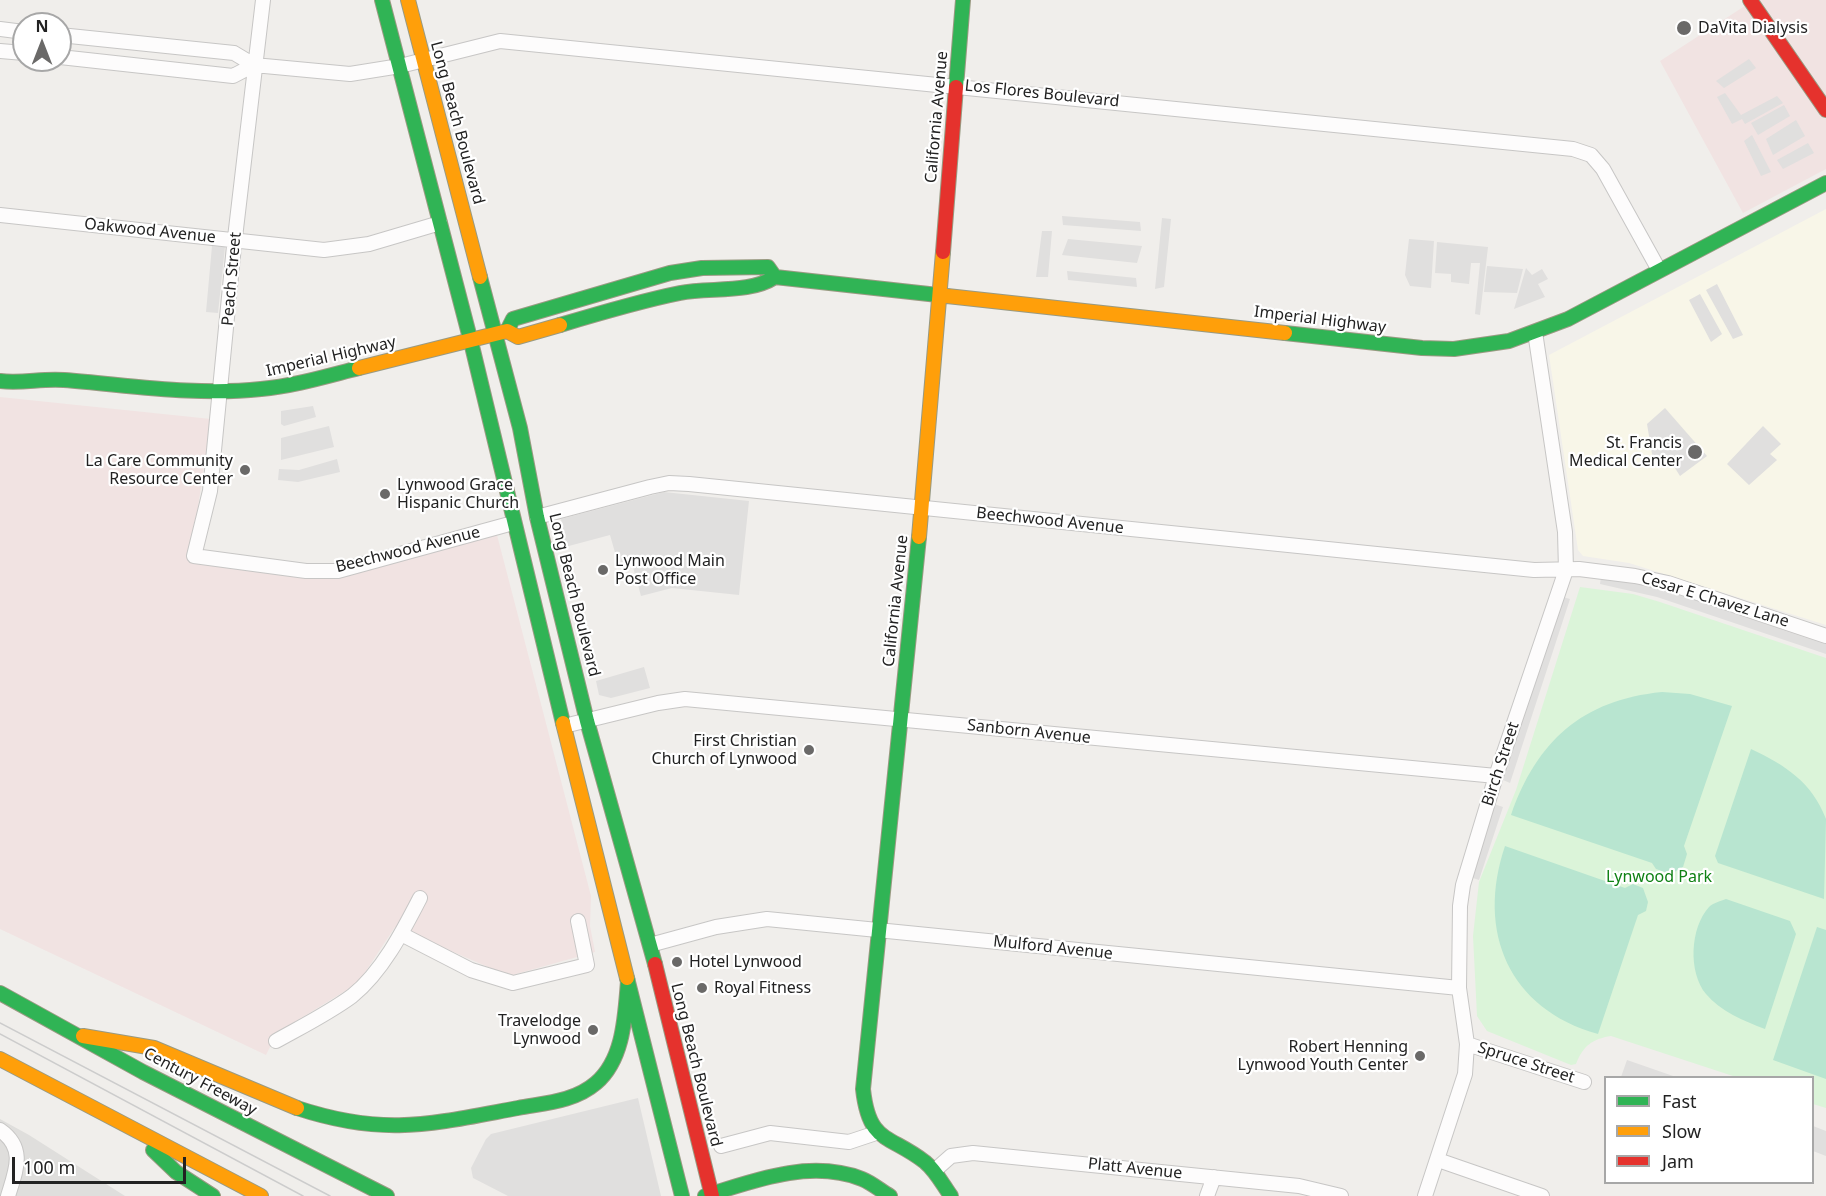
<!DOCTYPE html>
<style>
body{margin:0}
#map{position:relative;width:1826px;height:1196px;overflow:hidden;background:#f0eeeb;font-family:"Noto Sans",sans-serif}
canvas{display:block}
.legend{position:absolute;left:1604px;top:1076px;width:210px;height:108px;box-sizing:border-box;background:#fff;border:2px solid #a7a7a7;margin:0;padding:8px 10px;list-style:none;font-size:18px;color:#222}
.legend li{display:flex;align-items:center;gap:12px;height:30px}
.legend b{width:30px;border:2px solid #a7a7a7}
.north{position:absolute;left:12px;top:12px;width:60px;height:60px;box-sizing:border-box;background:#fff;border:2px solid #a7a7a7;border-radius:50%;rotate:0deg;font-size:16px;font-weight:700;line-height:24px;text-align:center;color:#222}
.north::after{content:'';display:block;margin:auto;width:21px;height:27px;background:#6a6968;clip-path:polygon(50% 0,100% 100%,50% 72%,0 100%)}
.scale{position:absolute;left:12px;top:1157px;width:174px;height:27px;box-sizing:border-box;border:3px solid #222;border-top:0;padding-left:8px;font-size:18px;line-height:21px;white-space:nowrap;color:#222;-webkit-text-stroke:4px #fff;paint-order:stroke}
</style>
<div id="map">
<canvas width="1826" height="1196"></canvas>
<ul class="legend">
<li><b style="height:8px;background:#30b455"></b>Fast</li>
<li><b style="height:8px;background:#ff9f0a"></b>Slow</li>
<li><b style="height:8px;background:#e5322d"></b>Jam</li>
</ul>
<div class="north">N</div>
<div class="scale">100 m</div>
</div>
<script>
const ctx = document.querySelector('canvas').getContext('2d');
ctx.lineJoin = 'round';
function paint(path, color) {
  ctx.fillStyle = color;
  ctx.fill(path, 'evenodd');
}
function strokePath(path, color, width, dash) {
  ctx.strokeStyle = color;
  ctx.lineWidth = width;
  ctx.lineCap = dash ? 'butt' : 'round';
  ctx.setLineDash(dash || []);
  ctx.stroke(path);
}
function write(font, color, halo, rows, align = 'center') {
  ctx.font = font + ' "Noto Sans",sans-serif';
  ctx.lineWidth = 4.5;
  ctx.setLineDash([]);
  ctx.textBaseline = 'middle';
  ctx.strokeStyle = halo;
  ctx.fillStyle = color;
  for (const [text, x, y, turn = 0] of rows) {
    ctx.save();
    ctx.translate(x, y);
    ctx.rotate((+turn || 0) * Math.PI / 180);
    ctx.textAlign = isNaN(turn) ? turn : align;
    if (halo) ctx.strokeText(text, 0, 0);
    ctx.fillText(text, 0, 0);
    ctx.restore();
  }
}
const residential = new Path2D(`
 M0 1119 29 1135 125 1196H0Z`);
const commercial = new Path2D(`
 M1754 0H1826V169L1743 213 1660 61Z
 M0 397 211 419 190 562 322 578 344 576 497 535 591 896 590 926 595 952 509 976 395 927 358 983 277 1033 266 1055 0 929Z`);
const education = new Path2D(`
 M1826 209V625L1629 563 1583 556 1578 550 1549 355Z`);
const park = new Path2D(`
 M1580 587 1633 594 1660 602 1826 658V1108L1813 1104 1812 1078 1736 1077 1611 1036C1592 1039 1583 1046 1576 1064L1571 1065 1487 1031 1477 1016 1473 936 1479 882 1516 790Z`);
const pitch = new Path2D(`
 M1662 692 1690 694 1732 706 1684 846 1687 854 1683 867 1671 874 1656 869 1652 863 1511 815C1537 741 1582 700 1662 692Z
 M1751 749C1785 765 1812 782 1826 819L1824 899 1718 863 1715 856Z
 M1505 846 1625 888 1633 884 1643 888 1648 902 1646 911 1638 915 1598 1034C1509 1009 1476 932 1505 846Z
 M1726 899 1790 921 1796 934 1765 1029C1744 1021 1720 1011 1706 994 1688 972 1690 928 1709 907 1713 903 1721 901 1726 899Z
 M1817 927 1826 930V1079L1773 1060Z`);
const parking = new Path2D(`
 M1749 59 1756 68 1724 88 1716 81Z
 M1725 93 1741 115 1777 96 1783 103 1745 124 1742 119 1732 124 1717 97Z
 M1784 105 1790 116 1758 135 1751 123Z
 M1796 120 1805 136 1773 155 1766 139Z
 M1752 135 1771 172 1761 176 1744 141Z
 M1808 143 1814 153 1783 169 1777 160Z
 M1062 216 1140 222 1141 231 1063 225Z
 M1162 218 1171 219 1164 287 1155 289Z
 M1042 231H1052L1048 277H1036Z
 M1068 239 1142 246 1137 263 1062 255Z
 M1409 239 1434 241 1431 288 1410 286 1405 275Z
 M1437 242 1488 247 1480 315 1475 314 1480 263H1471L1469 284 1451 282V274L1435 273Z
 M212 246 225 247 218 313 206 312Z
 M1487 266 1523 269 1517 293 1484 292Z
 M1526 268 1532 275 1542 269 1548 279 1538 284 1545 297 1514 309Z
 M1067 271 1136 278 1137 287 1068 280Z
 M1717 284 1743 335 1733 339 1706 290Z
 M1700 294 1722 334 1711 342 1689 300Z
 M313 406 316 417 284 426 281 424V411Z
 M1665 408 1707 456 1680 476 1675 468 1654 466 1647 424Z
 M329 426 334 447 281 460V438Z
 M1763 426 1781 444 1770 454 1777 460 1749 485 1727 464Z
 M337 459 340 472 298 482 278 480 279 469 299 470Z
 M664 492 749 501 739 595 672 588 641 596 631 560 618 563 610 535 565 547 561 519Z
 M1601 577 1652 586 1826 642V654L1657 597 1600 584Z
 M1563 597 1570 599 1510 783 1503 780Z
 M644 667 650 688 611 698 599 695 596 681Z
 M1494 804 1503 807 1479 880 1470 877Z
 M1627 1060 1676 1077H1621Z
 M638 1098 661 1196H508L473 1178 471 1168 486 1139 491 1134Z
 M1813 1126 1826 1131V1156L1813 1151Z`);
const street = new Path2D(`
 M263 0 234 246 210 491 194 556 306 571H338L513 523
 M0 29 24 32
 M60 35 234 53 254 65 350 74 400 66 500 41 1573 149 1591 155 1603 169 1659 270
 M0 51 24 53
 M60 57 233 76 254 65
 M0 215 324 250 369 244 440 223
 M537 517 650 487 669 483 689 484 1534 570 1579 569 1635 576 1668 583 1826 636
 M564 726 658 703 685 699 1496 776
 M401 934 471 970 513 983 587 965 578 921
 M650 945 716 927 767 919 1459 988
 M276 1041C301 1027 329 1013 352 996 382 972 403 931 420 898
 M1467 1044 1584 1082
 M0 1130C26 1148 16 1170 8 1196
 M721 1146 770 1133 849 1142 876 1133
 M1438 1160 1542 1196
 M934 1171 951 1156 973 1153 1299 1186 1341 1196
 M1207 1196 1214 1177
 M1425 1196 1465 1074 1467 1044 1459 988 1460 906 1463 885 1496 776 1566 570 1565 532 1535 332`);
const fast = new Path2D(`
 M382 0 471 342 563 723
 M956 87 963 0
 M480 277 520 428 537 517 587 721 655 964
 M560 325C600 313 640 301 680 293 710 287 749 294 775 277L947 296
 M507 331 513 319 670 273 702 268 768 267 775 277
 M1285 333 1422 348 1454 349 1509 341 1568 319 1826 183
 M0 381C22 384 42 378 64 380 129 385 195 396 261 389 294 386 327 376 359 368
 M919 537 863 1089C869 1144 889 1134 925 1162 936 1171 943 1185 951 1196
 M627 978 682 1196
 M0 993 143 1072 387 1196
 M297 1108C385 1137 431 1124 518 1108 544 1103 574 1102 596 1083 624 1059 625 1016 628 981
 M153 1150 176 1172 213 1196
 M705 1196C755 1180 811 1159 862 1179 872 1183 881 1191 890 1196`);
const slow = new Path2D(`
 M408 0 480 277
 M947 296 1285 333
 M359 368 507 331 518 337 560 325
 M919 537 943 252
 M563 723 627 978
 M83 1036 154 1048 297 1108
 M0 1059 261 1196`);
const jam = new Path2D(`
 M1750 0 1826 110
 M943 252 956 87
 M655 964 712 1196`);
const tram = new Path2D(`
 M0 1023 330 1196
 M0 1034 303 1196`);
const markers = [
 [1684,28,8,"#6a6968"],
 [1695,452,8,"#6a6968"],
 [245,470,6,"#6a6968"],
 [385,494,6,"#6a6968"],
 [603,570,6,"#6a6968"],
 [809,750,6,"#6a6968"],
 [677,962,6,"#6a6968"],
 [702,988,6,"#6a6968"],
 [593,1030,6,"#6a6968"],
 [1420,1056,6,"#6a6968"]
];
const poiNames = [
 ["DaVita Dialysis",1698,28],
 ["St. Francis",1682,443,"right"],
 ["Medical Center",1682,461,"right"],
 ["La Care Community",233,461,"right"],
 ["Resource Center",233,479,"right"],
 ["Lynwood Grace",397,485],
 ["Hispanic Church",397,503],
 ["Lynwood Main",615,561],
 ["Post Office",615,579],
 ["First Christian",797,741,"right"],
 ["Church of Lynwood",797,759,"right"],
 ["Hotel Lynwood",689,962],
 ["Royal Fitness",714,988],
 ["Travelodge",581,1021,"right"],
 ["Lynwood",581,1039,"right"],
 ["Robert Henning",1408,1047,"right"],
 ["Lynwood Youth Center",1408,1065,"right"]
];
const streetNames = [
 ["Los Flores Boulevard",1042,94,6],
 ["California Avenue",937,117,-85],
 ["Long Beach Boulevard",457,123,75],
 ["Oakwood Avenue",150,231,6],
 ["Peach Street",232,279,-85],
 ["Imperial Highway",1320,320,7],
 ["Imperial Highway",331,357,-13],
 ["Beechwood Avenue",1050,521,6],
 ["Beechwood Avenue",408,550,-14],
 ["Long Beach Boulevard",574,595,76],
 ["Cesar E Chavez Lane",1715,600,17],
 ["California Avenue",896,601,-84],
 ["Sanborn Avenue",1029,732,6],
 ["Birch Street",1501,764,-72],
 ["Mulford Avenue",1053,948,6],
 ["Spruce Street",1526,1063,18],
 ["Long Beach Boulevard",696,1065,76],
 ["Century Freeway",200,1082,28],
 ["Platt Avenue",1135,1169,6]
];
const parkNames = [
 ["Lynwood Park",1659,877]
];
paint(residential, '#dfdedc');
paint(commercial, '#f1e3e2');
paint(education, '#f8f6e8');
paint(park, '#dbf4d9');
paint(pitch, '#b8e5d0');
paint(parking, '#e0dfde');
strokePath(street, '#c7c6c5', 16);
strokePath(fast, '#999a82', 16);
strokePath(slow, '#999a82', 16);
strokePath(jam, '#999a82', 16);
strokePath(street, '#fdfcfc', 14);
strokePath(fast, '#30b455', 14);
strokePath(slow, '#ff9f0a', 14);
strokePath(jam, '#e5322d', 14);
strokePath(tram, '#ccc', 1.5);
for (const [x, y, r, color] of markers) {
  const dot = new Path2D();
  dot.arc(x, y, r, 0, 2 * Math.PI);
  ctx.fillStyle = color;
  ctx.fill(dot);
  strokePath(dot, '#fff', 2);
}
write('16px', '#222', '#fff', poiNames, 'left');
write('16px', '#222', '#fff', streetNames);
write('16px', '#0f8114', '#fff', parkNames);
</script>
